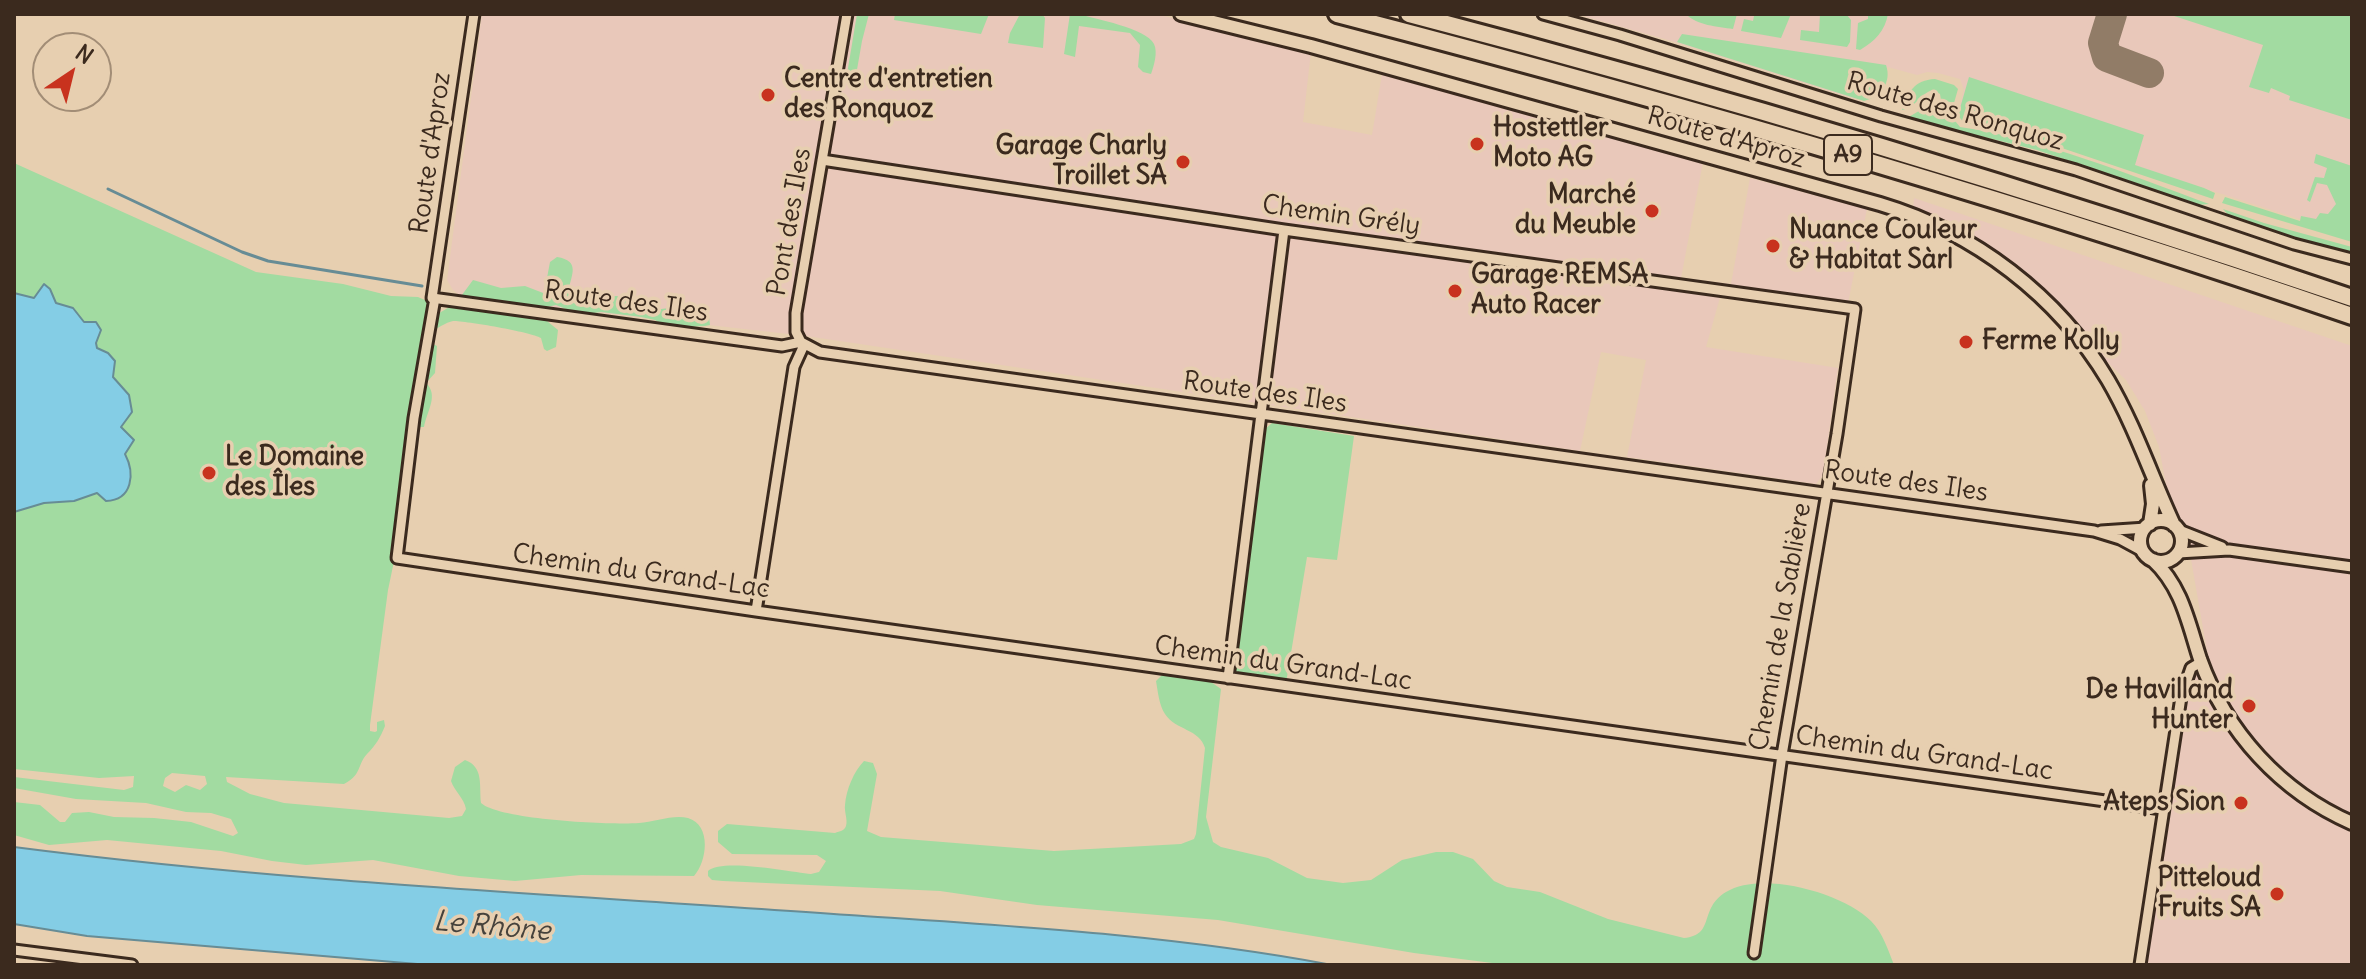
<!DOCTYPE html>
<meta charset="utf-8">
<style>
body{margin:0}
#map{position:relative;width:2366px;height:979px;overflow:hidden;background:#e7cfb0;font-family:Delius,sans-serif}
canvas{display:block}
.frame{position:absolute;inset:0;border:16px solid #3b2a1e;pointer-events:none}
.north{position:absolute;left:32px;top:32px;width:80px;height:80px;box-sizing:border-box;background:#e7cfb0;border:2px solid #a28d76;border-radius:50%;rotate:35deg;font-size:22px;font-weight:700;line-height:32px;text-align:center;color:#3b2a1e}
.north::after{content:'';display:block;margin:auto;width:28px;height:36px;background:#c8321e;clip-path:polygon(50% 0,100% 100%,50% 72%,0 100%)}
</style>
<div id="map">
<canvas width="2366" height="979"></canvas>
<div class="frame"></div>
<div class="north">N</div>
</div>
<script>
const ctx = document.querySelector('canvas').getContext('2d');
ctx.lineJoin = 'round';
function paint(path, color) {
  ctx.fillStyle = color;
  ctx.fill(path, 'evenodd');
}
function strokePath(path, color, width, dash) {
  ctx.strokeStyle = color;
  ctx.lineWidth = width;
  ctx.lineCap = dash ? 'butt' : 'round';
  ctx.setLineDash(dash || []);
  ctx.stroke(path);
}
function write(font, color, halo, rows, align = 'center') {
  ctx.font = font + ' Delius,sans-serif';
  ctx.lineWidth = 7;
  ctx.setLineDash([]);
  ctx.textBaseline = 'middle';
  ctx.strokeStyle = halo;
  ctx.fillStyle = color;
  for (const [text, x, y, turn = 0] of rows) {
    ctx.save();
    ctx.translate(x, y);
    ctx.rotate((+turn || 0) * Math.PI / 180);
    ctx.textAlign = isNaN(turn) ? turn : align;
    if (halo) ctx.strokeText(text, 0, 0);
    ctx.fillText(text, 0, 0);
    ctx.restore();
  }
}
const built = new Path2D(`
 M482 14H1156L1311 52 1303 122 1372 135 1382 74 1703 162 1681 278 1731 284 1750 178 1867 209 1848 303 1735 286 1721 294 1706 347 1838 368 1823 475 1816 484 1627 457 1646 360 1601 352 1580 451 806 336 462 297 453 290 447 280Z
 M1576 14H2352V236L1959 109 1964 90 1960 79 1938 73 1927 72 1917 75 1888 67 1885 78 1855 99 1668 40Z
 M1914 198 2352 346V965H2145L2188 687 2208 657 2188 542 2168 496 2159 447 2145 411 2126 380 2103 358 2037 284 1997 253 1959 230 1913 208Z`);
const green = new Path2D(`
 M857 14H869L862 41 855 81 850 83 847 81V74Z
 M895 14H989L981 34 894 20Z
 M1020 14H1042L1045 18 1043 48 1008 43 1010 33Z
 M1070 14H1078C1095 19 1146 28 1154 44 1158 52 1154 66 1151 74L1143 72 1138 67 1140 45 1130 33 1079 26 1075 57 1064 54Z
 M1686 14H1737L1733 29C1718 27 1696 25 1686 14Z
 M1747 14H1791L1781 38 1741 31 1744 19 1753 21 1754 16Z
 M1820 14H1846L1851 20 1850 42 1847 47 1800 40 1801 30 1819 32Z
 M1868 14H1888C1885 31 1875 41 1860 50L1856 49 1858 23 1868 19Z
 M2168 14H2352V120L2289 100 2290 96 2271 88 2269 93 2249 87 2263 45Z
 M1682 34 1886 65C1892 82 1881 97 1864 101L1677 42Z
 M1969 77 2144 135 2135 165 2204 188 2215 193 2213 199 2041 141 1963 122 1958 115Z
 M1935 79 1954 85 1958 89 1954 103 1941 100 1940 94 1933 90C1919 94 1918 106 1902 110 1908 92 1914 80 1935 79Z
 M1938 107 1947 111 1960 127C2043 139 2130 175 2209 204L2198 205 2037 150 1907 118 1924 108Z
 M2316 154 2352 166V242L2222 203 2225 197 2300 221 2301 216 2316 219 2320 213 2328 214 2336 204 2327 185 2317 183 2310 202 2307 200 2315 177 2324 178 2327 168 2314 163Z
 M14 163 256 272 343 284 391 296 418 297 427 301 436 315 456 303 473 280 501 288 525 286 551 296 562 291 547 278 550 262 557 257C581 261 571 275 569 289L575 295 586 296H617L646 311 669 308 703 314 709 317 710 325 705 326 668 328 655 320 641 317 601 312 581 315 556 305 538 309 529 316 547 321 558 330 556 347 547 351 544 349 541 338C531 332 466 321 453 321 446 322 437 329 430 332L427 341 437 346 435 373 426 383C439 395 427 411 424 427H411L412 433 419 439 417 443 408 447 402 523 388 590 370 725V731L375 732 377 731V722L384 720 385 726C380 738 376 745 367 754 357 765 362 775 344 784L226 777 227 782 250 794 284 803 449 818 462 816 466 809C464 798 455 792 451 781L455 767 465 760C484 767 479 785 481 803 500 820 611 825 639 823 654 822 674 814 688 818 712 825 707 862 694 876L581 875 515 881 459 876 373 860 306 865 272 861 221 851 107 840 49 845 14 835V802L40 805 60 822H65L72 813 89 812 114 817 154 818 191 822 233 836 238 833 231 819 211 813 186 812 146 803 76 799 14 788V777L124 790 133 787 134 776 99 778 14 769ZM172 773 205 776 207 784 200 790 186 785 175 792 163 786 165 778Z
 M2223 209 2264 223 2352 247V252L2291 237 2229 216Z
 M1272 423 1354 436 1337 560 1307 557 1286 683 1238 676 1234 672 1233 665 1262 438 1265 429Z
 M1163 674 1211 682 1221 689 1206 817 1213 842 1221 847 1268 858 1307 878 1343 883 1371 880 1402 860 1436 852H1453L1473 859 1494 881 1507 887 1540 892 1608 919 1684 938C1716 935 1698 909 1726 892 1762 870 1843 893 1871 921 1883 933 1888 950 1894 965H1508L1414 953 1218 920 1037 905 940 891 723 881 712 880 708 876V871C722 858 790 872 811 874L819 872 826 861 817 855 732 854 718 842V831L727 824 835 833C840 831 844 831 846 826 848 820 844 811 845 805 846 790 854 771 864 761L873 763 877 774 867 831 881 837 1054 851 1181 844 1194 839 1196 834 1205 748C1200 729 1175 730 1165 714 1159 705 1158 692 1156 681Z`);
const water = new Path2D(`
 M44 284 50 289 56 303 73 308 84 322H96L101 330 96 343 97 348 108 353 115 361 113 377 129 395 132 412 121 427 134 440 125 454C135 473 133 500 106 501L97 493 74 501 44 503 14 512V293L34 298Z
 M14 847C291 883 571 895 849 915 1011 926 1173 935 1332 965H429L87 936 14 924Z`);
const stream = new Path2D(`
 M108 189 242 252 268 261 422 286`);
const taxiway = new Path2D(`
 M2112 14 2103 43 2107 57 2149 73`);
const street = new Path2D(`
 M474 14 432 298 782 346 801 342
 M1543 14 1620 35 1881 116 2076 170 2294 244 2352 259
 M822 160 1284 230 1855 309 1837 434 1782 755 1754 953
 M435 298 414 418 397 558 756 611 2162 809
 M801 342 820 352 2094 531 2120 539 2144 552
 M801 342 796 332V313L847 14
 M2179 530 2222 547
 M2101 531 2146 528
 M2178 553 2229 550 2352 567
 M756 611 794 367 804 345
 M1228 678 1284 230
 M14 950 132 965
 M2140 965 2181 697 2191 668 2201 662`);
const secondary = new Path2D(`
 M1181 14 1311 46 1880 204C1974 232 2058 296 2108 380 2135 426 2152 478 2174 525
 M2140 541a21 21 0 1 1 42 0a21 21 0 1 1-42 0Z
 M2150 524 2153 504 2151 485
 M2153 560C2182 587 2188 622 2200 659 2226 732 2281 792 2352 823`);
const highway = new Path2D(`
 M1337 14C1679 103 2018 201 2352 316
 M1409 14C1727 97 2041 192 2352 298`);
const markers = [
 [768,95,8,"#c8321e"],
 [1477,144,8,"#c8321e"],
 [1183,162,8,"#c8321e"],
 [1652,211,8,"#c8321e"],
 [1773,246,8,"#c8321e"],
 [1455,291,8,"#c8321e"],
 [1966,342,8,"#c8321e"],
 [209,473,8,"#c8321e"],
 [2249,706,8,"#c8321e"],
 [2241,803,8,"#c8321e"],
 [2277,894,8,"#c8321e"]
];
const shields = [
 [1848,155,48]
];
const shieldNames = [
 ["A9",1848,155]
];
const poiNames = [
 ["Centre d'entretien",784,80],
 ["des Ronquoz",784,110],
 ["Hostettler",1493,129],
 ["Moto AG",1493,159],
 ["Garage Charly",1167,147,"right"],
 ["Troillet SA",1167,177,"right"],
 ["Marché",1636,196,"right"],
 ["du Meuble",1636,226,"right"],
 ["Nuance Couleur",1789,231],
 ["& Habitat Sàrl",1789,261],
 ["Garage REMSA",1471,276],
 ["Auto Racer",1471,306],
 ["Ferme Kolly",1982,342],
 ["Le Domaine",225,458],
 ["des Îles",225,488],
 ["De Havilland",2233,691,"right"],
 ["Hunter",2233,721,"right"],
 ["Ateps Sion",2225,803,"right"],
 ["Pitteloud",2261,879,"right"],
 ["Fruits SA",2261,909,"right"]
];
const streetNames = [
 ["Route des Ronquoz",1955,112,16],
 ["Route d'Aproz",1726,138,16],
 ["Route d'Aproz",431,153,-82],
 ["Chemin Grély",1341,216,8],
 ["Pont des Iles",790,222,-80],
 ["Route des Iles",626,302,8],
 ["Route des Iles",1265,393,8],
 ["Route des Iles",1906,482,8],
 ["Chemin du Grand-Lac",641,572,8],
 ["Chemin de la Sablière",1781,627,-80],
 ["Chemin du Grand-Lac",1283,664,8],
 ["Chemin du Grand-Lac",1924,754,8]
];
const waterNames = [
 ["Le Rhône",492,927,5]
];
paint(built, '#e9c8ba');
paint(green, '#a2dba1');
paint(water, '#84cde5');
strokePath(water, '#678c95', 2);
strokePath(stream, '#678c95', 3);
strokePath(taxiway, '#917c67', 30);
strokePath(street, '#3b2a1e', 15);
strokePath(secondary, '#3b2a1e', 18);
strokePath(highway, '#3b2a1e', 22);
strokePath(street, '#e7cfb0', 9);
strokePath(secondary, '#e7cfb0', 12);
strokePath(highway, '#e7cfb0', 16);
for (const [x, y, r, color] of markers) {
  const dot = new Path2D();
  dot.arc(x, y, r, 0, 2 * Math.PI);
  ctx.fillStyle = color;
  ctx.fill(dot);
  strokePath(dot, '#e7cfb0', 3);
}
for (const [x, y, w] of shields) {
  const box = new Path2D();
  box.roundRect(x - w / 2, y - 20, w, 40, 6);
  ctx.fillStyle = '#e7cfb0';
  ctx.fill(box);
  strokePath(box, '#3b2a1e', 2);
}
write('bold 24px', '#3b2a1e', null, shieldNames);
write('bold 26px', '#3b2a1e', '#e7cfb0', poiNames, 'left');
write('26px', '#3b2a1e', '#e7cfb0', streetNames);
write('italic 28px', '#46423c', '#e7cfb0', waterNames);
</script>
